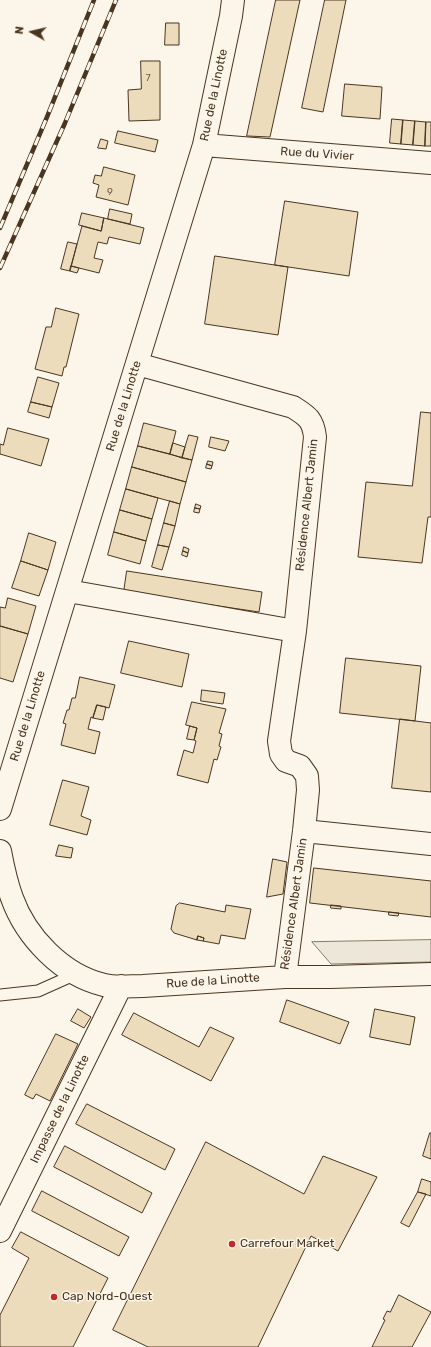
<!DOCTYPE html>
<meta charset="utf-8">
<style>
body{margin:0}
#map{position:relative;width:431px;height:1347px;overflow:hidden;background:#fbf6e9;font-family:Rubik,sans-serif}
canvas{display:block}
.north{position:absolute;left:12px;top:12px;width:40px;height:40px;-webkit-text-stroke:3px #fbf6e9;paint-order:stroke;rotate:278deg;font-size:11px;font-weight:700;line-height:16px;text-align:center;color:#4a3520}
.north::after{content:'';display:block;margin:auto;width:14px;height:18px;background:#4a3520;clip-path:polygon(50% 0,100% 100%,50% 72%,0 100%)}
</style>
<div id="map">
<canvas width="431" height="1347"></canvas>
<div class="north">N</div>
</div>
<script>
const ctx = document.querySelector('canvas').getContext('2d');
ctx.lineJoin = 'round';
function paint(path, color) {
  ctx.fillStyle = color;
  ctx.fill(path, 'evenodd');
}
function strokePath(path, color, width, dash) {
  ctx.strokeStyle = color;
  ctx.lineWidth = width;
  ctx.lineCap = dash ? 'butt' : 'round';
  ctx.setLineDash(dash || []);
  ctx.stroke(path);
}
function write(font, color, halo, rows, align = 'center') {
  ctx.font = font + ' Rubik,sans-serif';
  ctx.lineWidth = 3;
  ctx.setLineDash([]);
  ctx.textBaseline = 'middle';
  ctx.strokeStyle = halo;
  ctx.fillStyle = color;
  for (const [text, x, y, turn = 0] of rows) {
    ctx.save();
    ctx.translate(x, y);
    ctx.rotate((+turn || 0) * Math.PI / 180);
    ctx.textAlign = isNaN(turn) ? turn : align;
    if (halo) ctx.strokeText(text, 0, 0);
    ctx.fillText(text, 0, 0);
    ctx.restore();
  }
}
const parking = new Path2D(`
 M431 940V962L331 964 312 942Z`);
const building = new Path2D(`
 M276 0H300L270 137 247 136Z
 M325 0H346L323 112 302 108Z
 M166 23H179V45H165Z
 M141 61H160V120L129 121 128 90 141 89Z
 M345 84 382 87 380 119 342 116Z
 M392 119 403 120 401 144 390 143Z
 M403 120 415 121 413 145 401 144Z
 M415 121 426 122 425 146 413 145Z
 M426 122H431V146H425Z
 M118 131 158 140 155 152 115 143Z
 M101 139 108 141 106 149 98 148Z
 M104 167 135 175 128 205 96 197 99 185 93 183 95 175 101 176Z
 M285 201 358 212 349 276 275 265Z
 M110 209 132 214 130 224 108 219Z
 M82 213 104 218 101 231 79 225Z
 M104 218 144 228 140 244 109 237 107 244 98 242 94 258 103 260 99 273 71 266 82 226 101 231Z
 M68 242 77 244 70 271 61 269Z
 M215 256 288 267 278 335 205 324Z
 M71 266 79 268 77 273 70 271Z
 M56 308 79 314 66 367H64L62 376 35 369 46 327H51Z
 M38 377 59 383 52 407 31 402Z
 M31 402 52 407 49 418 28 412Z
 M421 412 431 413V517H428L422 563 358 557 366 482 412 486Z
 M144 423 176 431 170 454 138 446Z
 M8 428 49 439 41 466 0 454V444L3 445Z
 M189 435 198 437 192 460 182 458Z
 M211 437 229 441 225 451 209 447Z
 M173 443 185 447 182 458 170 454Z
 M138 446 192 460 186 482 132 467Z
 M208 461 213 462 212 466 207 464Z
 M207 464 212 466 211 469 206 468Z
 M132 467 186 482 180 504 126 489Z
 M126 489 158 498 152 519 120 510Z
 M170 501 180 504 175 526 164 523Z
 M196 504 201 506 200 509 195 508Z
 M195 508 200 509 199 513 194 512Z
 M120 510 152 519 146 541 114 532Z
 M164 523 175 526 169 547 158 545Z
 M114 532 146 541 140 564 108 555Z
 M29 533 56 542 48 570 21 561Z
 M158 545 169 547 162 570 152 567Z
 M184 547 189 549 188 553 183 551Z
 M183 551 188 553 187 557 182 555Z
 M21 561 48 570 39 596 12 588Z
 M127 571 262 592 259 612 124 592Z
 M8 598 36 606 28 634 0 626V607L5 608Z
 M0 626 28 634 13 682 0 678Z
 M129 641 189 654 182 687 121 673Z
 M346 658 421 666 415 721 340 713Z
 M80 677 115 685 109 708 97 705 93 718 91 717 88 729 100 732 95 754 61 745 66 724 63 723 67 710H69L72 698H75Z
 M202 690 225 693 223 704 201 701Z
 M192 702 226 709 219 733 222 734 219 746 221 747 217 760 214 759 208 783 177 775 184 750 193 753 196 741 194 740 197 728 186 725Z
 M97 705 106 707 103 720 93 718Z
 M400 719 431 723V792L392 788Z
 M190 726 197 728 194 740 187 739Z
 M63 780 89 787 81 816 91 820 87 835 50 825Z
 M59 845 73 848 71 858 56 856Z
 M273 859 287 862 283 894 267 897Z
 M314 868 431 881V917L310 903Z
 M180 903 225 912 226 905 251 909 245 939 221 935 219 944 203 941 204 938 198 936 197 940 174 933 171 929 176 906Z
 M331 905 341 906V909L331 908Z
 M389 912 399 913 398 916 389 915Z
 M198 936 204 938 203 941 197 940Z
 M287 1000 349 1022 340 1044 280 1022Z
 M78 1009 91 1017 84 1028 71 1021Z
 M375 1009 415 1017 410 1045 370 1037Z
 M134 1013 199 1047 210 1027 234 1038 211 1081 122 1035Z
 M56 1034 78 1044 50 1101 36 1094 33 1099 25 1095Z
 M87 1104 175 1149 165 1170 76 1124Z
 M430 1133H431V1159L423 1156Z
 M206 1142 304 1194 323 1156 377 1177 338 1251 311 1236 258 1347H148L113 1330Z
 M65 1146 152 1193 142 1213 54 1167Z
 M422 1179 431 1182V1196L418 1192Z
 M42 1191 129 1237 119 1256 32 1211Z
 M418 1192 426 1194 409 1227 401 1223Z
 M21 1232 108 1278 73 1347H0V1315L29 1258 12 1248Z
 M399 1295 431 1312 412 1347H372L385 1320 383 1319 387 1311 390 1312Z`);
const service = new Path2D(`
 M0 995 38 991 76 974`);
const minor = new Path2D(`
 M204 145 431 163
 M137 364 293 407C307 416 313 419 315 437L295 631 279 741 281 754 286 761 300 766 307 776 308 790 304 831 285 977
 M68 591 295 631
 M0 809 204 145 231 16 233 0
 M304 831 431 844
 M0 851C3 867 6 882 12 898 26 937 62 975 104 985 116 988 130 986 143 986L285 977H330L431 974
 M0 1231 121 986`);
const rail = new Path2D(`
 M0 228 47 117 94 0
 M0 268 65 123 116 0`);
const markers = [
 [232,1244,4,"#c62828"],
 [54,1297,4,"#c62828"]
];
const numberNames = [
 ["7",148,78],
 ["9",110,192]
];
const streetNames = [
 ["Rue de la Linotte",214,95,-78],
 ["Rue du Vivier",317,154,4],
 ["Rue de la Linotte",124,406,-73],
 ["Résidence Albert Jamin",307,505,-84],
 ["Rue de la Linotte",28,716,-73],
 ["Résidence Albert Jamin",294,904,-82],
 ["Rue de la Linotte",213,981,-4],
 ["Impasse de la Linotte",60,1109,-64]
];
const poiNames = [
 ["Carrefour Market",240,1244],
 ["Cap Nord-Ouest",62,1297]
];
paint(parking, '#ede7d9');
strokePath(parking, '#887966', 1);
paint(building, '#ecdcbc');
strokePath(building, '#4a3520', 1);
strokePath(service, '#4a3520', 13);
strokePath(minor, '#4a3520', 24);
strokePath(service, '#fbf6e9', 11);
strokePath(minor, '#fbf6e9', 22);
strokePath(rail, '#4a3520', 4.5);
strokePath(rail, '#fbf6e9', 3, [9]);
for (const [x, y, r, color] of markers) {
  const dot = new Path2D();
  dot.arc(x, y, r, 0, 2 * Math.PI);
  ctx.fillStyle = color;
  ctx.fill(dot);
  strokePath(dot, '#fbf6e9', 1.5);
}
write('10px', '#725f47', null, numberNames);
write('12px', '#4a3520', '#fbf6e9', streetNames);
write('12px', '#4a3520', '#fbf6e9', poiNames, 'left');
</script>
